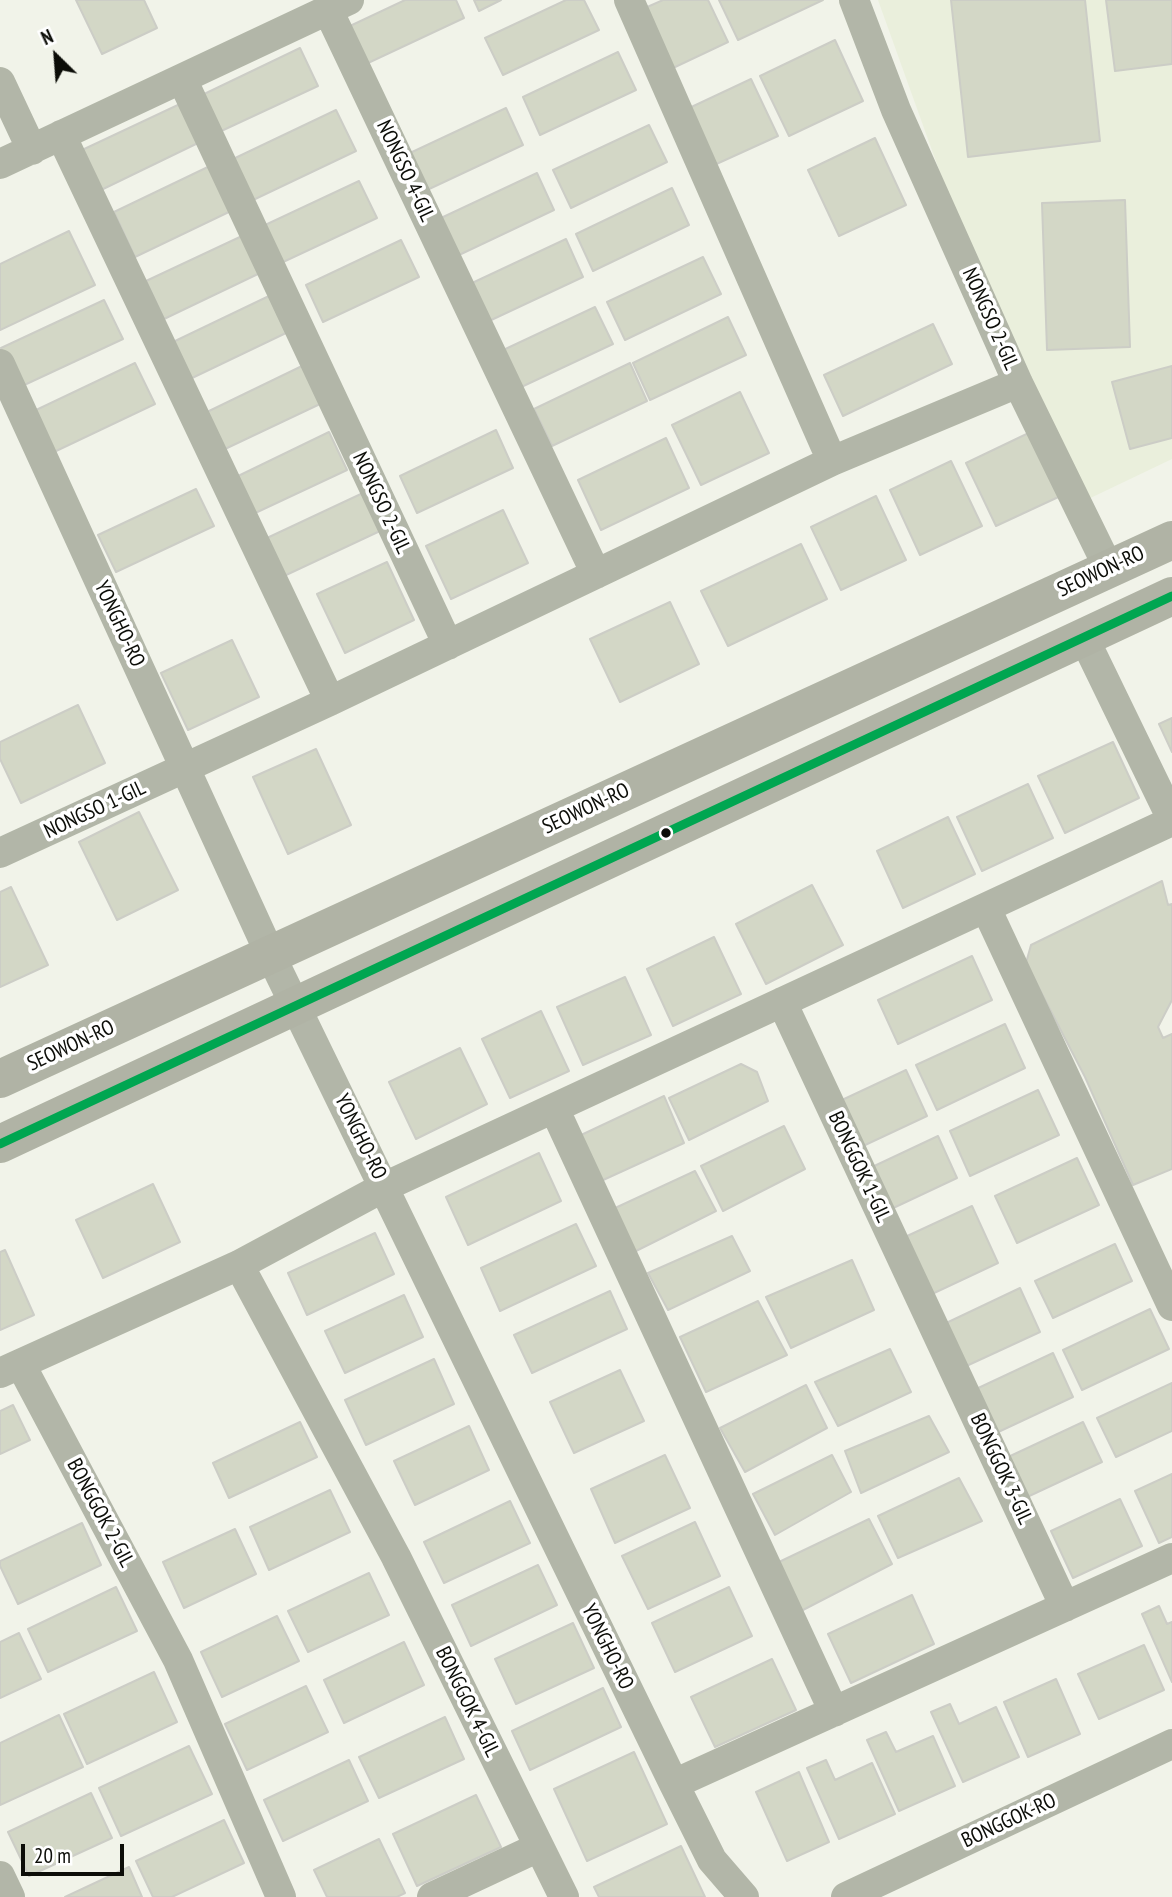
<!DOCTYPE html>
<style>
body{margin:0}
#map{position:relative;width:1172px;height:1897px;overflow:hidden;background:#f1f3e9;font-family:"PT Sans Narrow",sans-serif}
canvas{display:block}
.north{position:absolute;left:21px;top:21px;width:70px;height:70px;-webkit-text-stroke:5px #fff;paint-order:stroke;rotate:335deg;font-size:19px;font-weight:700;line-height:28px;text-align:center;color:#0c0d08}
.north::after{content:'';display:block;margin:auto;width:24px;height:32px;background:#0c0d08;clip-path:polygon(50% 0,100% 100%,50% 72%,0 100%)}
.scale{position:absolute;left:21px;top:1844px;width:103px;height:32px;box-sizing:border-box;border:4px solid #0c0d08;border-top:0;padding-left:9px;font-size:21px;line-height:24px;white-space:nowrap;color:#0c0d08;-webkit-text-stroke:5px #fff;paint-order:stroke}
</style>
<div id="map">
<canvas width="1172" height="1897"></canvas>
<div class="north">N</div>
<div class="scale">20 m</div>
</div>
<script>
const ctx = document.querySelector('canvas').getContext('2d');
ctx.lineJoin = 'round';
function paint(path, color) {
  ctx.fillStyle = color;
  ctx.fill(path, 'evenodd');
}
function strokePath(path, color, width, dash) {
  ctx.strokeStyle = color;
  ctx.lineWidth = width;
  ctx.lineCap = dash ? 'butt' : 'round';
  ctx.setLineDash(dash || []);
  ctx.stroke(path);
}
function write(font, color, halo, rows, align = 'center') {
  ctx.font = font + ' "PT Sans Narrow",sans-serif';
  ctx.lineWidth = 7;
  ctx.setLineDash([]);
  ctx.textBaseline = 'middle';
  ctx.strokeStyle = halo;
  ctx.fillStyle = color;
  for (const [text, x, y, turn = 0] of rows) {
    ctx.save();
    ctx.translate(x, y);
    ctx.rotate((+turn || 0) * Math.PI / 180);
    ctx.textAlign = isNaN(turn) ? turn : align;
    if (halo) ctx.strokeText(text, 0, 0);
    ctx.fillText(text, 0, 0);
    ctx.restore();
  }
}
const built = new Path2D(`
 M878 0H1172V459L1080 503 994 323Z`);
const building = new Path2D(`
 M76 0H144L157 28 102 54Z
 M405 0H456L464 18 368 63 350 26Z
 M474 0H501L479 11Z
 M566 0H584L599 30 503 75 485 38Z
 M663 0H708L728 42 673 68 645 8Z
 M719 0H823L738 40Z
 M951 0H1085L1100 141 968 157Z
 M1106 0H1172V64L1115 71Z
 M835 40 863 101 789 136 760 76Z
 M300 48 318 86 217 133 200 96Z
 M618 52 636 90 540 135 523 97Z
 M751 79 778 136 712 166 685 110Z
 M180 104 198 143 99 191 80 151Z
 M506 108 523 145 427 190 410 153Z
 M336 110 356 151 251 201 231 160Z
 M649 125 667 162 571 208 553 170Z
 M875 138 906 205 839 236 808 170Z
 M212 165 233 210 135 257 114 212Z
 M537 173 554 210 459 255 441 218Z
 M359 181 377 218 281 263 263 226Z
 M672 188 689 225 593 271 576 234Z
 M1125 200 1130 347 1047 350 1042 203Z
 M69 231 95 285 0 330V264Z
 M242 236 260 273 164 319 146 281Z
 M566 239 583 277 487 322 470 284Z
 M401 240 419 277 323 322 306 285Z
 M703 257 721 294 625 340 607 302Z
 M269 296 286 333 190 379 173 342Z
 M104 300 123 339 20 387 1 348Z
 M595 307 613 344 517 389 499 352Z
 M728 317 746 355 650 400 633 363Z
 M933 324 952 364 843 416 824 375Z
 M135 363 155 404 54 452 34 411Z
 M630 363 647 401 552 446 534 409Z
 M302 366 320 404 225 449 207 412Z
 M1172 366V438L1130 449 1112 382Z
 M740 392 769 453 701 485 672 425Z
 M1037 429 1067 493 996 526 966 463Z
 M496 430 513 468 417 513 400 476Z
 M329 432 347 470 251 515 234 478Z
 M666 438 689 488 601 530 578 480Z
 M951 461 982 526 920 555 890 490Z
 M196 489 214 526 116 572 98 535Z
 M363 493 380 531 284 576 267 538Z
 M876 496 906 560 841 590 811 527Z
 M503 510 528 563 451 599 426 546Z
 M801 544 827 599 728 646 701 591Z
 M387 562 414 620 345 653 317 594Z
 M670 602 699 664 620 702 590 639Z
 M232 640 259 697 188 730 161 673Z
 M78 705 105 763 21 803 0 759V742Z
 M1172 718V752L1159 724Z
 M1113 742 1139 798 1065 833 1038 776Z
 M316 749 351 825 288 854 253 777Z
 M1028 784 1053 838 982 871 957 817Z
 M139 812 178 890 117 920 79 842Z
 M948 817 975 874 903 908 877 851Z
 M1162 881 1168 905 1172 904V1000L1158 1027 1163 1038 1172 1034V1169L1133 1185 1085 1077 1026 963 1031 945Z
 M812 885 843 945 766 984 736 924Z
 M11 887 48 965 0 987V892Z
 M714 937 741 994 673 1026 647 969Z
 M972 956 992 1000 898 1044 878 1000Z
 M625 977 651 1035 583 1065 557 1007Z
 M541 1011 569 1071 510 1098 482 1039Z
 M1005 1024 1025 1068 937 1110 916 1065Z
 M460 1048 487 1104 416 1139 389 1082Z
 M741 1064 757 1072 768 1101 689 1140 669 1098Z
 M906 1070 927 1116 863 1146 842 1100Z
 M1038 1090 1059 1135 970 1176 950 1131Z
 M664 1096 684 1143 601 1181 579 1136Z
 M784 1126 805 1169 723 1211 701 1166Z
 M938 1136 957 1178 889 1210 870 1168Z
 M539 1153 561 1201 468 1245 446 1197Z
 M1077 1158 1099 1205 1017 1243 995 1196Z
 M695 1171 716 1211 632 1253 613 1209Z
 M153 1184 180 1242 103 1278 76 1220Z
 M972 1206 998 1263 932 1294 905 1237Z
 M576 1224 596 1266 500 1311 481 1268Z
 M375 1233 394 1274 307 1315 288 1273Z
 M732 1236 750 1271 668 1310 648 1273Z
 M1115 1244 1132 1281 1053 1318 1035 1281Z
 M5 1250 34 1315 0 1330V1252Z
 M852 1260 874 1310 791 1348 766 1297Z
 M1020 1288 1040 1332 962 1368 942 1325Z
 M610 1291 627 1329 532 1373 514 1335Z
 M404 1295 423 1337 345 1373 325 1331Z
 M758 1301 787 1355 706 1392 680 1337Z
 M1150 1309 1169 1349 1082 1390 1063 1350Z
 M890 1349 911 1392 838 1426 815 1382Z
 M1053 1353 1073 1397 994 1434 974 1390Z
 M434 1359 454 1404 366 1445 345 1400Z
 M620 1370 644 1421 574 1453 550 1402Z
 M1172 1383V1431L1116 1457 1097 1418Z
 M806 1385 827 1428 745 1472 720 1428Z
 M13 1405 30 1440 0 1454V1411Z
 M929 1416 949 1452 861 1493 845 1451Z
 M300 1422 317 1457 229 1498 213 1463Z
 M1083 1422 1102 1462 1025 1498 1006 1458Z
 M469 1426 489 1470 415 1505 394 1461Z
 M665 1455 690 1508 615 1543 591 1489Z
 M832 1455 851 1492 775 1535 753 1494Z
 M1172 1474V1537L1159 1543 1135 1491Z
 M959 1478 982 1521 898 1558 878 1516Z
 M330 1490 350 1532 269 1570 250 1527Z
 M1120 1499 1142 1546 1073 1578 1051 1531Z
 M510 1501 530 1543 444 1583 424 1542Z
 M869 1519 892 1564 801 1611 779 1562Z
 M695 1522 720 1576 648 1609 622 1556Z
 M82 1523 101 1565 18 1604 0 1566V1561Z
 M235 1529 256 1574 184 1608 163 1562Z
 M538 1565 557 1605 471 1646 452 1605Z
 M369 1573 389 1615 308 1652 288 1611Z
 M116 1587 137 1631 48 1672 28 1629Z
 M729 1587 752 1636 675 1672 652 1623Z
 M912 1595 934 1644 851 1683 828 1634Z
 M1159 1606 1167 1624 1172 1622V1682L1142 1614Z
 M277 1616 299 1661 222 1697 201 1652Z
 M573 1623 594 1668 516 1704 495 1659Z
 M19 1633 41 1679 0 1698V1642Z
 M404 1642 424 1685 344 1723 324 1680Z
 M1144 1645 1164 1690 1099 1719 1078 1674Z
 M772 1659 796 1710 715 1747 691 1697Z
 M154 1672 177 1722 87 1764 64 1714Z
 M1056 1679 1080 1734 1028 1757 1004 1702Z
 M306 1686 328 1732 247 1770 225 1724Z
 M603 1688 621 1727 530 1770 512 1731Z
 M950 1704 959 1724 996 1707 1019 1757 963 1782 931 1712Z
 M59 1715 83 1767 0 1805V1743Z
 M445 1717 464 1759 379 1798 359 1757Z
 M886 1732 896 1752 933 1736 955 1786 899 1811 867 1740Z
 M189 1746 212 1794 121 1836 99 1788Z
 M634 1752 667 1824 587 1861 554 1789Z
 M349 1760 368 1801 283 1841 264 1800Z
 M826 1760 835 1780 872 1763 895 1814 839 1839 807 1768Z
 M799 1772 829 1842 787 1861 756 1792Z
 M91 1793 112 1838 29 1876 8 1832Z
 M476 1795 501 1847 417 1886 393 1834Z
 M224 1820 244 1863 172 1897H153L136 1861Z
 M379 1839 405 1893 397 1897H327L314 1870Z
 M681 1846 705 1897H599L594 1887Z
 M129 1867 142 1897H65Z`);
const street = new Path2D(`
 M629 0 832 461
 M854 0 896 110 1018 383 1109 569
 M328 10 596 574
 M182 79 448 645
 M0 82 32 150
 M61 135 330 701
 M0 164 349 0
 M0 364 270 954 674 1784 712 1860 744 1897
 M1084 638 1167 809 1172 810
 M0 853 330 701 832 461 1018 383
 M986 908 1172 1306
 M782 1002 1065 1607
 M554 1108 834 1712
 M239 1265 396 1557 564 1897
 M21 1365 178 1660 281 1897
 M0 1373 239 1265 384 1187 1172 821
 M674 1784 1172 1558
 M0 1876 10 1897
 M432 1897 539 1847
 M846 1897 1172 1744`);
const secondary = new Path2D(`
 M0 1079 1172 540
 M0 1144 1172 596`);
const bus1 = new Path2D(`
 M0 1144 1172 596`);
const markers = [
 [666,833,6,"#0c0d08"]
];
const streetNames = [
 ["NONGSO 4-GIL",405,171,65],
 ["NONGSO 2-GIL",990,319,66],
 ["NONGSO 2-GIL",381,503,65],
 ["SEOWON-RO",1101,572,-25],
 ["YONGHO-RO",119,624,65],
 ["SEOWON-RO",586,809,-25],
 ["NONGSO 1-GIL",95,810,-25],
 ["SEOWON-RO",71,1046,-25],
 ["YONGHO-RO",360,1137,64],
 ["BONGGOK 1-GIL",859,1167,65],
 ["BONGGOK 3-GIL",1001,1469,65],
 ["BONGGOK 2-GIL",100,1513,62],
 ["YONGHO-RO",607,1647,64],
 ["BONGGOK 4-GIL",467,1702,64],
 ["BONGGOK-RO",1009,1821,-25]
];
paint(built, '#eaefdc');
paint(building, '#d3d7c6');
strokePath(building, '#cccdc6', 2);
strokePath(street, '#b2b6a8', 30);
strokePath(secondary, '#b0b3a5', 38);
strokePath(bus1, '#00a651', 9);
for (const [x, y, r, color] of markers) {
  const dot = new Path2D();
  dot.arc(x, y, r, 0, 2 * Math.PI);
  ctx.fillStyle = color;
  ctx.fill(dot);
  strokePath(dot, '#fff', 2.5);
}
write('21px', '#0c0d08', '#fff', streetNames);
</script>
